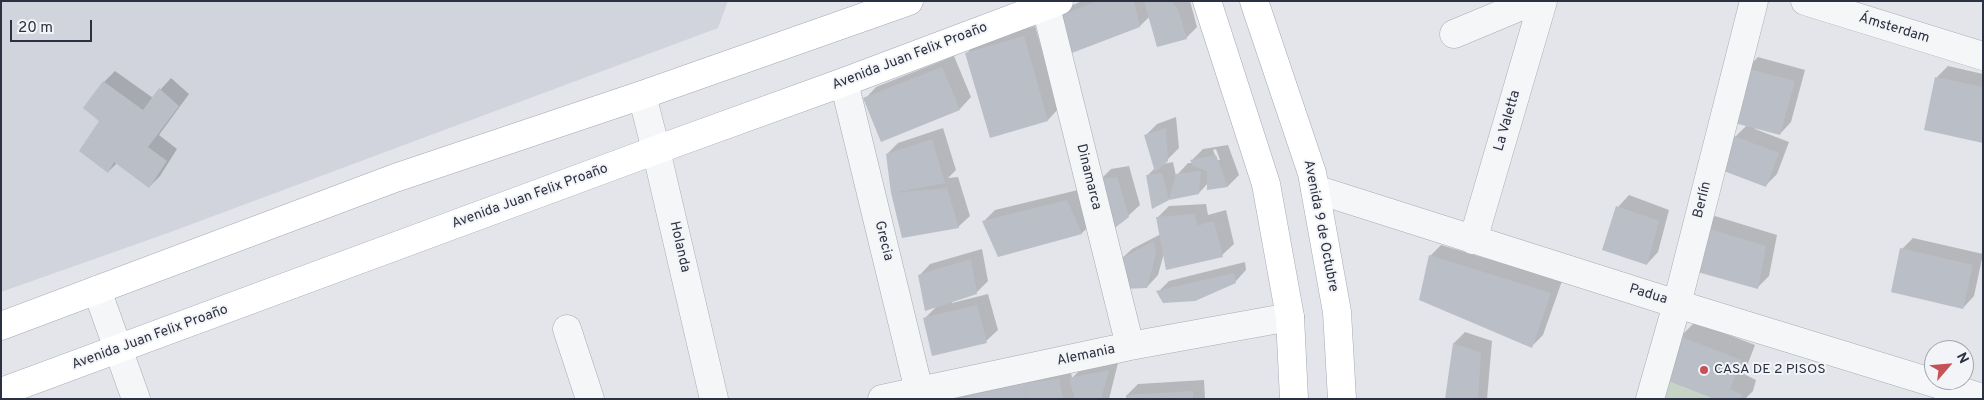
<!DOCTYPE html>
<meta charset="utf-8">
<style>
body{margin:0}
#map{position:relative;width:1984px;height:400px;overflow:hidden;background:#e3e5ea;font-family:Overpass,sans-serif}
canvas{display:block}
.frame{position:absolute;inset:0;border:2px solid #2c3141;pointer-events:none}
.north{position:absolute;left:1924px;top:340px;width:50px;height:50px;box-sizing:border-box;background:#f2f4f7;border:1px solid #a3a6ae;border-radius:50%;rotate:63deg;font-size:14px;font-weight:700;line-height:20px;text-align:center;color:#2c3141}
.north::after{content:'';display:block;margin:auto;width:18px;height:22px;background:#c65157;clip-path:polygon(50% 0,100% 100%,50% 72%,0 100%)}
.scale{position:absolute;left:10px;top:20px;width:82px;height:22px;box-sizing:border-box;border:2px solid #2c3141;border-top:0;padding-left:6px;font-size:15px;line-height:18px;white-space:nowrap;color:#2c3141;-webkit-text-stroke:4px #f2f4f7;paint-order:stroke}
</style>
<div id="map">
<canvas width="1984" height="400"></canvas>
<div class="frame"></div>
<div class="north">N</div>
<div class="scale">20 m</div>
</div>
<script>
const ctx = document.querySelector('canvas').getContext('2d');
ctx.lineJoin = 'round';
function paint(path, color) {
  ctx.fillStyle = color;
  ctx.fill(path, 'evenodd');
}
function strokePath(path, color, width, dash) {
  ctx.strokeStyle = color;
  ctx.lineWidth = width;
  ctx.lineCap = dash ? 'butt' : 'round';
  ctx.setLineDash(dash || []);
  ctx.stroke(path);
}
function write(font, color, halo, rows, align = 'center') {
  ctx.font = font + ' Overpass,sans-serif';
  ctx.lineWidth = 4;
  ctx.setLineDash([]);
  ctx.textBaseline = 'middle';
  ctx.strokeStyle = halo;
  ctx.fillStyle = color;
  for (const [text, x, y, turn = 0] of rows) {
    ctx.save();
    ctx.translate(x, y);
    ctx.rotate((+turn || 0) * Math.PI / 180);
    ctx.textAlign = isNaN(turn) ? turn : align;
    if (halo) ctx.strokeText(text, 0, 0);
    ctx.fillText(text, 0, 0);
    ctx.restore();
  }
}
const built = new Path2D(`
 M1 1H728L718 28 168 233 1 292Z`);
const green = new Path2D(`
 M1668 381 1714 399H1664Z`);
const shadow = new Path2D(`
 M1082 1H1190L1197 27 1186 38 1150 16 1140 26 1057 18 1068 7Z
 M1035 26 1059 108 1048 120 967 53 978 42Z
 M954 56 971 97 960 109 882 140 865 99 876 87Z
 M1758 57 1805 70 1791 122 1780 134 1755 127V129L1789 142 1777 174 1766 185 1735 137 1747 125 1746 69Z
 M1948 66 1983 74V141L1937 77Z
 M115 71 153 98 171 78 189 94 159 135 177 149 160 176 149 187 117 163 108 172 101 121 104 82Z
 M1176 117 1179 148 1163 164 1173 162 1176 176 1188 163H1193L1192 160 1203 149 1228 145 1239 175 1228 186 1208 188V183L1199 193 1168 199 1148 175 1155 168 1146 135 1157 124ZM1216 149 1220 160H1217L1213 150Z
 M943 128 956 170 948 178 958 177 970 216 958 227 892 193 887 154 898 143Z
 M1129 166 1140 205 1128 216 1099 181 1111 169Z
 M1078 190 1093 222 1082 233 998 255 984 221 995 210Z
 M1629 195 1669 210 1658 252 1647 264 1618 207Z
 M1206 204 1208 215 1226 210 1234 244 1222 255 1164 253 1158 275 1147 287 1120 260 1132 249 1161 234 1158 217 1169 206Z
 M1715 216 1777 235 1769 276 1758 287 1704 227Z
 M1913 238 1983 254 1974 296 1963 308 1902 249Z
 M1441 245 1562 281 1543 335 1532 346 1430 256Z
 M982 249 988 281 977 292 951 301 952 303 988 294 998 330 986 341 925 318 937 306 919 276 930 264Z
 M1245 262 1246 270 1235 282 1158 292 1169 281Z
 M1695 322 1755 345 1744 374 1756 380 1753 391 1745 399H1718L1680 337Z
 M1465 332 1492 341 1487 399H1446L1454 343Z
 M1119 359 1109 399H957L969 387 1070 368 1072 378 1082 368Z
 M1204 380 1205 399H1127V395L1138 384Z`);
const building = new Path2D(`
 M1097 1H1134L1140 27 1064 56 1055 18Z
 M1144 1H1171L1178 9 1187 39 1157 47Z
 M1024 36 1048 121 990 138 965 53Z
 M942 67 960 110 881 142 863 98Z
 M1745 68 1795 81 1780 135 1731 122Z
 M1935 77 1983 87V143L1924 130Z
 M103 81 143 110 159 88 179 106 148 147 167 161 149 188 114 162 108 173 79 151 99 121 83 108Z
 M1166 128 1168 161 1155 172 1144 135Z
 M1734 136 1779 153 1766 187 1721 170Z
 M932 139 945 183 893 193 947 188 959 228 902 238 891 193 886 154Z
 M1216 155 1228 187 1207 190V171L1193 166 1190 160Z
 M1201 171 1199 194 1169 200 1152 209 1146 175 1162 173 1169 200 1176 174Z
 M1117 177 1129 217 1107 234 1098 180Z
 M1067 200 1082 234 998 257 982 221Z
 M1616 206 1659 221 1647 265 1602 250Z
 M1195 214 1197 226 1214 221 1223 257 1166 270 1156 217Z
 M1703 227 1766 246 1758 289 1694 271Z
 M1154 241 1156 253 1147 288 1123 289 1119 260Z
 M1900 248 1973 265 1963 309 1891 292Z
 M1429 255 1551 293 1532 348 1419 300Z
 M971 259 977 294 925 311 918 275Z
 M1234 273 1236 283 1195 301 1163 303 1156 291Z
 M977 305 987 343 932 356 923 318Z
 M1679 336 1741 360 1730 389 1742 395 1741 399H1714L1668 381Z
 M1453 343 1481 353 1478 399H1445Z
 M1109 370 1101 399H1075L1069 378Z
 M1059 379 1063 399H1027L1024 383 1026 399H958L1024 383Z
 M1193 391V399H1126V395Z`);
const minor = new Path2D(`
 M1805 1 1983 56
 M1046 7 1130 346
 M1454 34 1533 1
 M844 82 921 399
 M642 95 656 150 714 399
 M1315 189 1677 304 1983 398
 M1473 240 1543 1
 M97 290 136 399
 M567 329 590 399
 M882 399 1130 346 1290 317
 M1650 399 1677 304 1754 1`);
const major = new Path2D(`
 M1207 1 1266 184 1290 317 1294 399
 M1254 1 1312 173 1337 312 1342 399
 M1 326 395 178 642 95 909 1
 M1 392 656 150 844 82 1059 1`);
const markers = [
 [1704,370,5,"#c65157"]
];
const streetNames = [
 ["Ámsterdam",1894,29,17],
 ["Avenida Juan Felix Proaño",910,57,-21],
 ["La Valetta",1508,121,-74],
 ["Dinamarca",1088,177,76],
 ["Avenida Juan Felix Proaño",530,197,-20],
 ["Berlín",1703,200,-76],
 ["Avenida 9 de Octubre",1320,226,79],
 ["Grecia",883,241,76],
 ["Holanda",679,247,77],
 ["Padua",1648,295,17],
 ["Avenida Juan Felix Proaño",150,338,-20],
 ["Alemania",1086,356,-12]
];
const poiNames = [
 ["CASA DE 2 PISOS",1714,370]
];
paint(built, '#d1d4dc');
paint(green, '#c7d3c4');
paint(shadow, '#0003');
paint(building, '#babec6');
strokePath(minor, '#a8abb4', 29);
strokePath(major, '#a3a8b5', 29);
strokePath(minor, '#f5f6f8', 28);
strokePath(major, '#fff', 28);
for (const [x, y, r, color] of markers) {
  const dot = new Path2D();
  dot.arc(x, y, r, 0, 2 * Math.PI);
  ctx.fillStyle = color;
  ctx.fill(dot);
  strokePath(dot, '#f2f4f7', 2);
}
write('14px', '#2c3141', '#f2f4f7', streetNames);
write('14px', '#2c3141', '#f2f4f7', poiNames, 'left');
</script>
